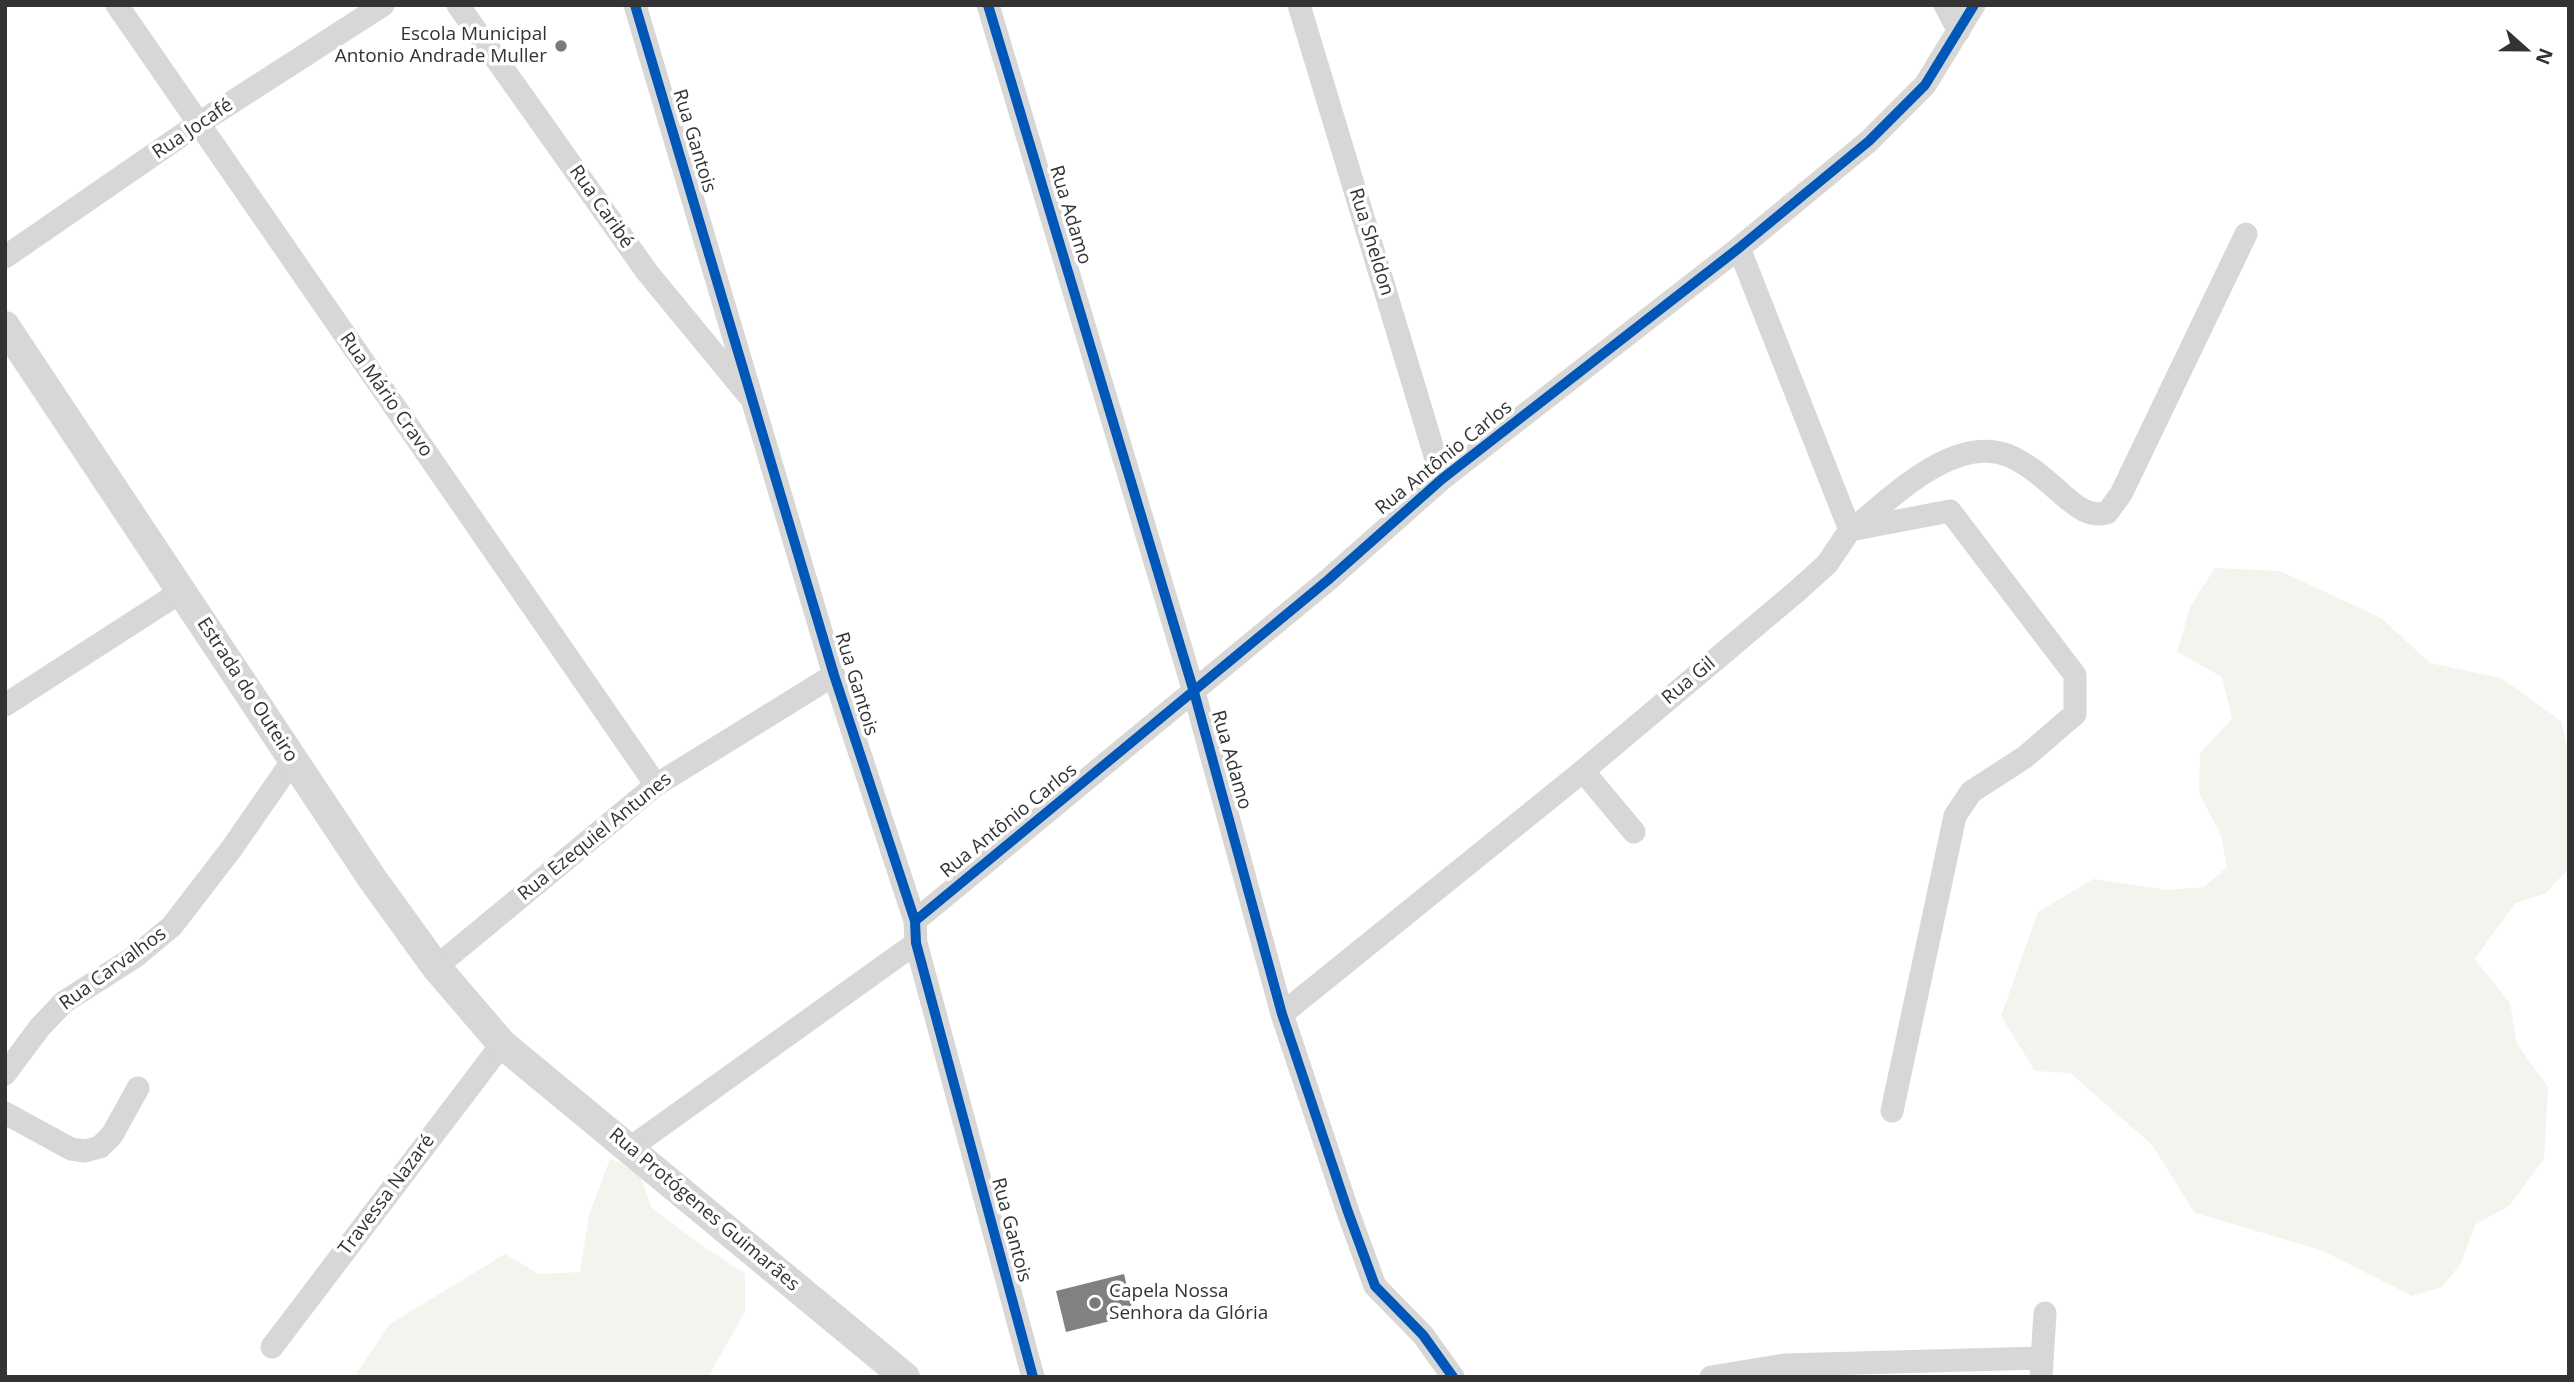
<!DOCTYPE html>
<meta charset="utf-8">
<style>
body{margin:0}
#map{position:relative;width:2574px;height:1382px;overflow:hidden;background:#fff;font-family:"Open Sans",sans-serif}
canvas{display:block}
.frame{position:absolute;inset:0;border:7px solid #333;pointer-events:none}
.north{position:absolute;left:2490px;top:14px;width:70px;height:70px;-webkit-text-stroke:5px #fff;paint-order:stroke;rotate:111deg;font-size:19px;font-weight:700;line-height:28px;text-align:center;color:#333}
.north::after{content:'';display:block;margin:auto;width:24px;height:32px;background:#333;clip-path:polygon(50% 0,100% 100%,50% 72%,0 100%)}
</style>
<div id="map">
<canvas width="2574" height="1382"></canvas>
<div class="frame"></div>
<div class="north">N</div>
</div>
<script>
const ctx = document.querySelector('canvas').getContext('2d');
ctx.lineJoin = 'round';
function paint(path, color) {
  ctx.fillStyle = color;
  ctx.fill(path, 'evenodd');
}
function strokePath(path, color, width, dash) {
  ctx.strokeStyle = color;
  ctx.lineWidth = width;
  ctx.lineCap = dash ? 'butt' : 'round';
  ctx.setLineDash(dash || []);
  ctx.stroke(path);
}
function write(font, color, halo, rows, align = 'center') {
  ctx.font = font + ' "Open Sans",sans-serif';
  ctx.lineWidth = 7;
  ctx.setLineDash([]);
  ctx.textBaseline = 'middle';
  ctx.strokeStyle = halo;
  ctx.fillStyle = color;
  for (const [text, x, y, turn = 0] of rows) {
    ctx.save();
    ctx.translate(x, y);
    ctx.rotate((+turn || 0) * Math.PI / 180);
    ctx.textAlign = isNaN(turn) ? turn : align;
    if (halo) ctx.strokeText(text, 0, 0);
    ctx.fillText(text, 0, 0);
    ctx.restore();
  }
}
const green = new Path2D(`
 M2215 568 2280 571 2381 618 2430 663 2501 678 2561 721 2569 754V868L2546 893 2515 903 2475 959 2510 1003 2517 1044 2548 1087 2544 1159 2510 1205 2475 1225 2461 1263 2442 1287 2412 1296 2321 1250 2195 1213 2152 1145 2070 1073 2035 1071 2001 1016 2038 912 2093 879 2168 890 2204 887 2227 867 2221 835 2199 793 2200 753 2232 719 2222 677 2177 652 2191 605Z
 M610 1159 639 1170 651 1207 687 1235 745 1274V1312L708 1377H354L390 1324 505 1254 539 1274 580 1272 589 1215Z`);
const building = new Path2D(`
 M1124 1274 1134 1315 1066 1332 1056 1291Z`);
const minor = new Path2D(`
 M117 5 656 785
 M458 5 647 272 749 396
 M635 5 834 675 915 921 916 943 1033 1377
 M988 5 1194 692 1282 1014 1348 1212 1375 1286 1423 1335 1453 1377
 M1299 5 1442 479
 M1945 5 1959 31
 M5 257 198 124 383 5
 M1853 529C1891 498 1953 435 2007 455 2028 463 2047 481 2064 496 2077 507 2089 517 2107 513L2121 494 2246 234
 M1850 530 1950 511 2075 675V714L2025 757 1971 792 1955 816 1892 1111
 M5 705 182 591
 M1583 771 1634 832
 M915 921 1328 580 1442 479 1739 248 1869 141 1925 85 1974 5
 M436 967 656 785 834 675
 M1282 1014 1583 771 1796 592 1827 564 1850 530 1739 248
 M5 1074 40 1027 64 1002 136 956 172 926 232 848 293 760
 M5 1113 71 1149 85 1151 100 1147 112 1135 138 1088
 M630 1148 916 943
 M272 1347 502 1044
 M1711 1377 1784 1365 2041 1358
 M2041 1377 2045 1313`);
const tertiary = new Path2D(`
 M5 326 371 877 436 967 502 1044 905 1377`);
const cycleway = new Path2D(`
 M635 5 834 675 915 921 916 943 1033 1377
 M988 5 1194 692 1282 1014 1348 1212 1375 1286 1423 1335 1453 1377
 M915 921 1328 580 1442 479 1739 248 1869 141 1925 85 1974 5`);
const markers = [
 [561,46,7,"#7a7a7a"],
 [1095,1303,7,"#7a7a7a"]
];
const poiNames = [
 ["Escola Municipal",547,35],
 ["Antonio Andrade Muller",547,57],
 ["Capela Nossa",1109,1292,"left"],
 ["Senhora da Glória",1109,1314,"left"]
];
const streetNames = [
 ["Rua Jocafé",193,129,-34],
 ["Rua Gantois",694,141,73],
 ["Rua Caribé",601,207,55],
 ["Rua Adamo",1070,215,73],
 ["Rua Sheldon",1371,242,73],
 ["Rua Mário Cravo",386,395,55],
 ["Rua Antônio Carlos",1444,458,-39],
 ["Rua Gil",1689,681,-40],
 ["Rua Gantois",856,684,73],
 ["Estrada do Outeiro",247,690,57],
 ["Rua Adamo",1231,760,74],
 ["Rua Antônio Carlos",1009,821,-39],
 ["Rua Ezequiel Antunes",595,837,-39],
 ["Rua Carvalhos",113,969,-36],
 ["Travessa Nazaré",387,1195,-53],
 ["Rua Protógenes Guimarães",704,1210,40],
 ["Rua Gantois",1011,1230,75]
];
paint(green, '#f1f5ed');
paint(building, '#818181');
strokePath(minor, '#d7d7d7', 23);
strokePath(tertiary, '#d7d7d7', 30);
strokePath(cycleway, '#0057b8', 10);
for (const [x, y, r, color] of markers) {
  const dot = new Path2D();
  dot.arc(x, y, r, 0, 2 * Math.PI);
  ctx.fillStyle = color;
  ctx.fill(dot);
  strokePath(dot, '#fff', 2.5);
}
write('19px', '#333', '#fff', poiNames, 'right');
write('19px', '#333', '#fff', streetNames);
</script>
